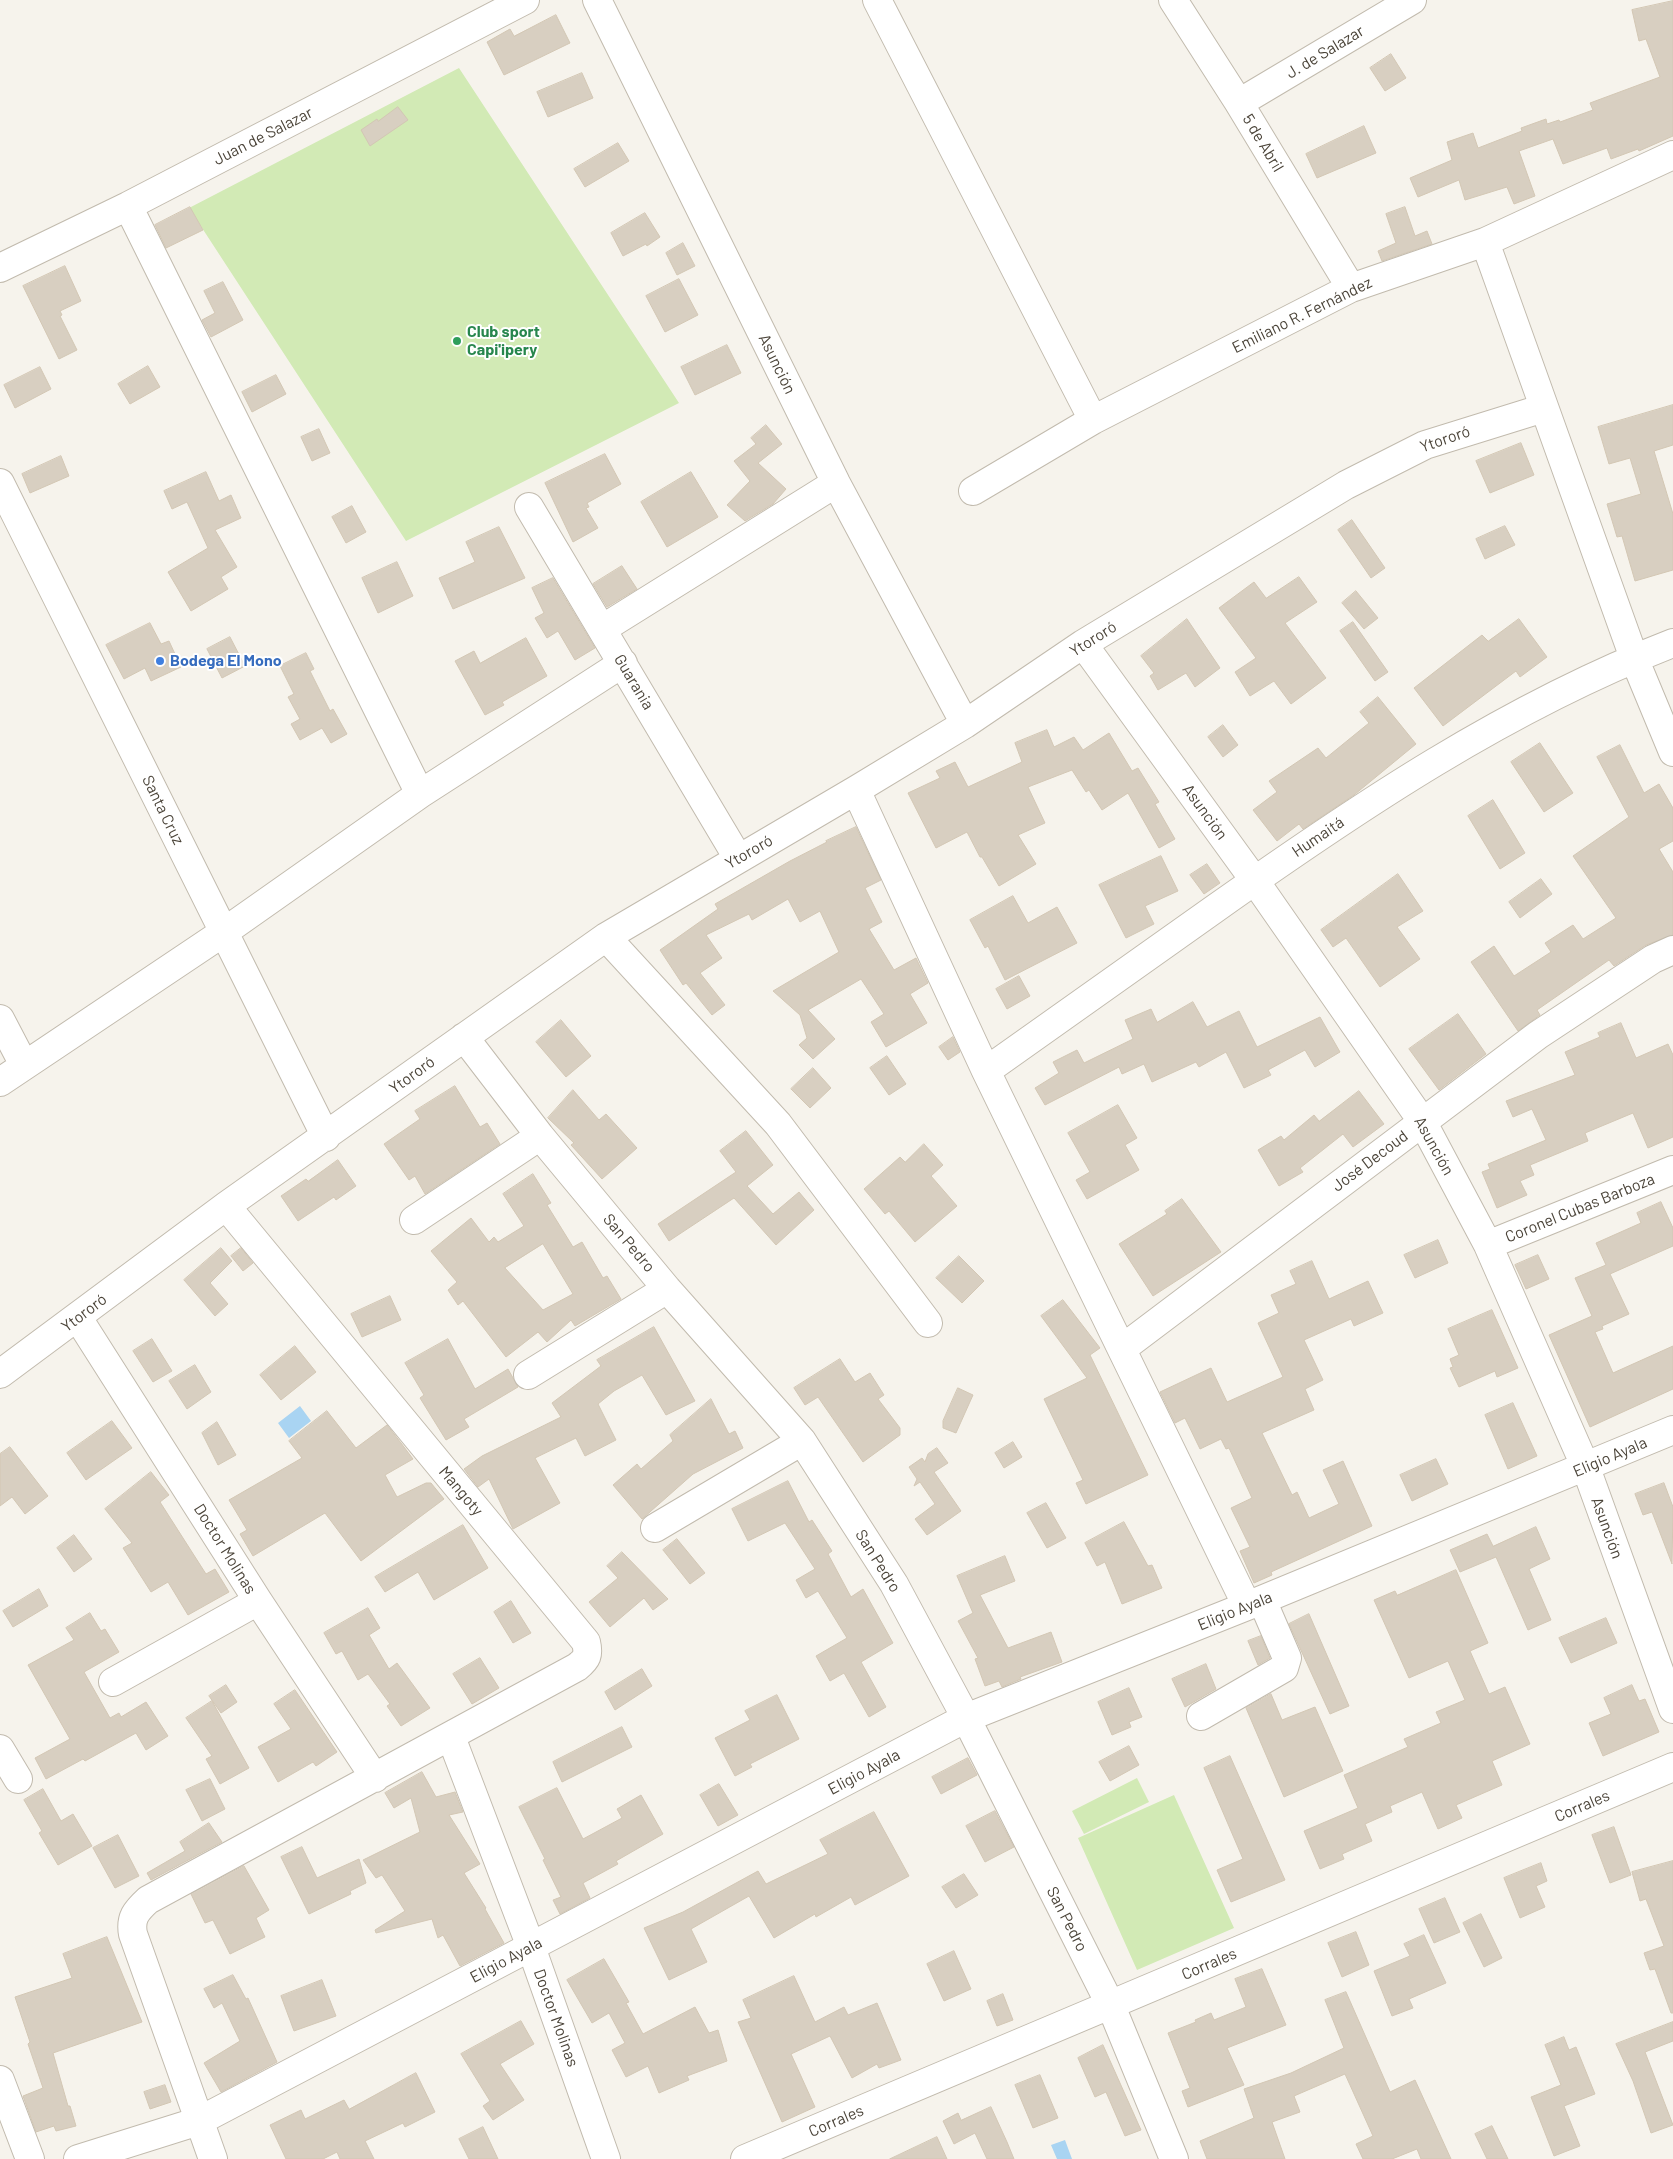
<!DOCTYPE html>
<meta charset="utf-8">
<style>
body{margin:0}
canvas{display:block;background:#f6f3ec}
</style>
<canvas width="1673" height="2159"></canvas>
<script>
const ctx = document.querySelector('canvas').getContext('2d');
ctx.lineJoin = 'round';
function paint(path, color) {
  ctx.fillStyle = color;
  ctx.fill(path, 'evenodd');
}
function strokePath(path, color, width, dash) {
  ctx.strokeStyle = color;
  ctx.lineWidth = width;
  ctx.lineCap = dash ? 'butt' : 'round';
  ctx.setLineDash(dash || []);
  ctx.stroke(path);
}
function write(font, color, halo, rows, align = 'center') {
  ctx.font = font + ' Barlow,sans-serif';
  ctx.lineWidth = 4;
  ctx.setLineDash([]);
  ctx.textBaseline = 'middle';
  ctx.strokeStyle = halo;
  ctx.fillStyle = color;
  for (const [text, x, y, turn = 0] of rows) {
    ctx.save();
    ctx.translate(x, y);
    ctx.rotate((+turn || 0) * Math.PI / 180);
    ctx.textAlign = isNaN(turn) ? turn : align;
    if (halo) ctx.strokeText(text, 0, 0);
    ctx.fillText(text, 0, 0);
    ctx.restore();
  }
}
const green = new Path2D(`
 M459 68 679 403 406 541 189 208Z
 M1137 1778 1149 1802 1084 1834 1072 1811Z
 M1174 1795 1234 1928 1137 1970 1078 1838Z`);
const water = new Path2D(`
 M300 1406 311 1421 289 1438 278 1423Z
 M1065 2140 1072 2159H1057L1051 2145Z`);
const building = new Path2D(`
 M1673 1V136L1639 151 1638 149 1611 159 1607 148 1563 164 1553 139 1519 151 1535 196 1514 204 1507 187 1465 200 1459 180 1418 197 1410 178 1452 160 1447 142 1473 133 1478 148 1522 131 1521 128 1546 119 1547 124 1559 120 1560 122 1593 110 1590 103 1660 77 1646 39 1639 41 1632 10Z
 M556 15 570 43 504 75 487 42 510 29 514 36Z
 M1391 54 1406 78 1385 91 1370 68Z
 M582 73 593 98 548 117 537 92Z
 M398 107 408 120 370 146 361 130 377 119 378 121Z
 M1364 126 1376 153 1317 178 1306 154Z
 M618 143 629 161 585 187 574 169Z
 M190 207 203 230 166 248 155 225Z
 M1405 207 1415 236 1427 231 1432 244 1382 261 1378 251 1396 243 1386 214Z
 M645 213 660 237 647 246 646 244 623 256 611 233Z
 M683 243 695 266 677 275 666 253Z
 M65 266 81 301 60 311 62 315 60 316 77 350 59 359 23 286Z
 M679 279 698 315 665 332 646 296Z
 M223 282 243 320 211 337 202 320 215 313 204 291Z
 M727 345 741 373 695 395 681 367Z
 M148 366 160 387 130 404 118 384Z
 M40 367 51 389 15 408 4 385Z
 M276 375 286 394 252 412 242 392Z
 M1673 405V445L1654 451 1673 514V570L1635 581 1622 536 1617 537 1607 504 1641 494 1630 458 1609 464 1598 427Z
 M766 425 782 444 758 463 786 489 773 504 745 521 727 505 750 481 734 461 756 444 751 438Z
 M319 429 330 453 312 461 301 437Z
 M1521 443 1534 475 1490 493 1476 461Z
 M605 454 621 484 587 503 589 507 586 508 598 528 573 542 545 483Z
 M61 456 69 476 30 493 22 474Z
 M206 472 219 501 231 495 241 518 215 530 237 567 221 577 228 589 191 611 168 572 208 548 187 502 172 509 164 491Z
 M691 472 718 517 667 547 641 502Z
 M352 506 366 532 346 543 332 517Z
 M1352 520 1385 568 1371 578 1338 530Z
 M1505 526 1515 545 1485 559 1476 539Z
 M499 527 525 578 453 609 439 578 475 562 466 542Z
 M397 562 413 596 378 613 362 578Z
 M622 566 637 589 607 607 593 584Z
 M1299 577 1317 602 1285 623 1326 678 1291 704 1274 681 1250 696 1235 672 1256 658 1219 608 1254 582 1266 598Z
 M553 578 595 648 575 660 558 631 547 638 535 618 544 613 532 588Z
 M1356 591 1378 618 1364 629 1342 603Z
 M1187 619 1220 668 1195 687 1186 673 1158 690 1150 676 1154 673 1141 656Z
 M1519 619 1547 657 1520 677 1516 671 1443 726 1414 688 1482 635 1488 641Z
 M1353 622 1388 672 1375 681 1340 631Z
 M150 623 161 644 169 641 181 667 151 681 145 668 124 679 106 645Z
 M230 637 245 666 222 678 207 649Z
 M526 638 547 676 502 702 504 705 485 715 455 661 474 651 480 663Z
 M306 653 314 669 310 671 330 711 333 709 347 734 331 743 322 728 300 740 291 724 300 719 288 697 294 694 280 666Z
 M1378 697 1416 744 1354 795 1303 829 1299 824 1277 841 1253 810 1277 792 1269 781 1318 748 1326 758 1369 723 1360 712Z
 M1223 725 1238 745 1223 757 1208 737Z
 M1047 730 1054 747 1074 737 1083 750 1109 733 1132 771 1138 768 1159 802 1155 804 1175 839 1159 848 1128 793 1102 810 1089 790 1086 792 1072 770 1028 787 1045 823 1018 835 1036 864 999 886 982 857H980L967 832 936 848 908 793 940 778 936 771 955 762 968 787 1022 762 1015 743Z
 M1540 743 1573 793 1544 812 1511 762Z
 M1620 745 1644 793 1659 784 1673 808V841L1659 849 1673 872V935L1646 945 1614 966 1609 960 1537 1010 1540 1015 1518 1031 1471 962 1494 946 1514 976 1551 952 1545 943 1573 925 1583 939 1616 918 1573 856 1629 817 1597 757Z
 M1493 800 1525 853 1500 869 1468 816Z
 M856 827 881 880 865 888 882 922 869 929 894 970 916 958 928 983 910 994 927 1023 886 1047 871 1022 884 1014 861 979 808 1010 835 1039 813 1059 799 1045 807 1038 800 1015 773 991 839 952 820 911 800 922 788 899 752 920 749 914 706 935 722 958 700 973 725 1005 712 1015 686 983 683 985 660 950 718 909 715 904 790 861 827 842 826 841Z
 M1161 856 1178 891 1145 906 1154 924 1126 938 1099 885Z
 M1207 864 1220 883 1204 894 1190 875Z
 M1398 874 1423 911 1397 927 1420 959 1380 987 1346 938 1333 947 1321 930Z
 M1541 879 1552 894 1520 918 1509 902Z
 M1013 896 1028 923 1057 907 1077 943 1005 980 988 946 985 948 970 920Z
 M1019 976 1030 996 1007 1009 996 989Z
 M1193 1002 1207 1027 1239 1011 1257 1047 1320 1017 1340 1052 1315 1067 1305 1050 1268 1070 1271 1075 1244 1088 1226 1052 1199 1067 1196 1062 1152 1082 1144 1064 1122 1074 1119 1067 1045 1105 1035 1088 1059 1073 1053 1062 1077 1050 1084 1063 1133 1039 1125 1020 1151 1009 1157 1022Z
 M1458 1014 1486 1054 1439 1090 1409 1049Z
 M561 1020 591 1056 566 1077 536 1042Z
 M1621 1023 1636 1058 1668 1044 1673 1055V1137L1648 1148 1633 1113 1585 1133 1588 1141 1530 1165 1534 1175 1520 1181 1527 1195 1497 1208 1482 1172 1490 1169 1488 1164 1546 1140 1532 1109 1513 1117 1506 1101 1575 1075 1565 1052 1600 1037 1598 1033Z
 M953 1037 960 1052 948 1060 939 1047Z
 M887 1056 906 1084 889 1095 870 1068Z
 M813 1068 831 1088 810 1108 791 1089Z
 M455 1086 480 1127 487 1123 500 1144 425 1194 415 1176 409 1180 384 1144 420 1119 415 1111Z
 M573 1090 599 1120 606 1114 637 1148 602 1179 571 1145 574 1143 548 1118Z
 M1359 1091 1384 1124 1353 1147 1343 1134 1300 1168 1303 1172 1279 1186 1258 1150 1281 1136 1284 1140 1314 1115 1319 1121Z
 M1118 1105 1137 1138 1125 1145 1139 1170 1087 1199 1076 1180 1090 1172 1068 1133Z
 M746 1131 773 1165 747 1186 773 1214 799 1192 814 1210 776 1245 734 1198 669 1241 658 1224 736 1172 720 1151Z
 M924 1144 943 1165 931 1176 957 1206 915 1242 889 1211 885 1214 864 1189 900 1157 905 1162Z
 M338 1160 356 1186 336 1200 334 1197 298 1221 281 1196 306 1179 308 1181Z
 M533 1174 551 1203 547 1205 573 1247 582 1242 603 1278 607 1276 621 1299 575 1326 571 1320 547 1342 538 1332 506 1357 463 1301 458 1305 448 1290 457 1282 431 1251 471 1218 489 1242 494 1237 498 1242 524 1226 503 1194ZM543 1244 573 1294 543 1310 505 1268Z
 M1182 1199 1221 1252 1153 1296 1119 1244 1167 1214 1165 1211Z
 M1661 1202 1673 1228V1246L1610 1274 1629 1314 1602 1326 1603 1329 1595 1332 1613 1373 1673 1346V1389L1590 1427 1549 1335 1592 1316 1575 1278 1606 1265 1596 1243 1641 1223 1637 1213Z
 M1438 1240 1448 1263 1415 1278 1404 1255Z
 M221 1248 232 1261 210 1283 228 1304 215 1316 184 1280Z
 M241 1248 253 1263 243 1271 231 1256Z
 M1538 1255 1549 1279 1526 1289 1515 1265Z
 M959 1256 984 1281 962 1303 936 1278Z
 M1312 1261 1329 1299 1368 1281 1383 1313 1354 1326 1351 1319 1304 1340 1323 1380 1305 1389 1314 1410 1262 1433 1292 1495 1297 1492 1309 1518 1339 1504 1323 1470 1343 1461 1372 1526 1271 1572 1272 1575 1254 1583 1240 1551 1250 1547 1231 1508 1252 1498 1229 1448 1226 1449 1221 1439 1200 1449 1185 1418 1175 1423 1160 1392 1211 1368 1227 1402 1283 1377 1258 1323 1279 1313 1271 1295 1296 1284 1290 1271Z
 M390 1296 401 1320 362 1337 351 1314Z
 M1063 1300 1100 1348 1090 1355 1148 1475 1086 1504 1076 1483 1083 1480 1044 1399 1087 1378 1041 1316Z
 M1492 1310 1518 1368 1497 1377 1495 1371 1459 1387 1450 1368 1453 1367 1450 1359 1459 1355 1448 1329Z
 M654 1327 695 1401 666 1415 642 1375 614 1391 598 1404 616 1440 585 1456 576 1438 535 1458 560 1503 513 1529 489 1479 478 1487 464 1469 482 1456 561 1417 552 1403 601 1366 597 1360Z
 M152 1339 172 1371 153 1382 133 1351Z
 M448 1339 475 1389 508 1369 518 1387 464 1419 469 1427 446 1440 420 1398 424 1395 405 1363Z
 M295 1346 316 1372 281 1400 260 1375Z
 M840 1359 855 1382 870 1373 884 1395 878 1399 900 1428V1435L863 1462 818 1397 805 1405 794 1388Z
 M195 1365 211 1392 187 1409 169 1381Z
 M958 1388 973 1395 956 1433 943 1428V1421Z
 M711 1399 729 1434 735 1431 743 1448 693 1474 642 1519 613 1485 637 1464 641 1469 673 1441 670 1435Z
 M1513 1403 1537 1456 1508 1469 1485 1415Z
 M327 1411 356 1448 387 1425 401 1443 413 1459 385 1475 397 1497 426 1483H431L444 1499 361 1561 325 1513 253 1556 240 1534 247 1530 229 1500 302 1458 289 1441Z
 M112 1421 132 1448 86 1480 67 1453Z
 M217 1422 236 1455 218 1465 202 1433Z
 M1013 1442 1022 1457 1004 1468 995 1453Z
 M10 1447 48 1496 25 1514 12 1497 0 1506V1454Z
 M937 1448 948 1463 934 1472 961 1511 927 1535 915 1519 935 1504 920 1482 914 1486 917 1479 909 1467 922 1458 925 1462 928 1454Z
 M1436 1459 1448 1484 1412 1501 1400 1475Z
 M151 1472 169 1495 160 1502 206 1574 215 1569 229 1592 188 1615 168 1582 151 1592 123 1548 132 1543 105 1509Z
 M788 1481 809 1522 812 1520 832 1551 828 1554 851 1597 863 1589 893 1643 861 1662 886 1707 869 1717 844 1673 830 1681 816 1656 847 1638 818 1591 806 1598 796 1580 815 1569 785 1523 748 1541 732 1509Z
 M1664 1483 1673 1507 1672 1564 1652 1512 1643 1515 1635 1494Z
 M1046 1503 1066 1538 1047 1548 1027 1513Z
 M1124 1522 1148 1566 1152 1565 1162 1588 1122 1604 1105 1562 1097 1566 1085 1543Z
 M463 1525 488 1568 434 1600 418 1572 385 1592 375 1577Z
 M1536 1527 1550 1559 1529 1569 1551 1620 1528 1630 1496 1557 1460 1572 1450 1550 1487 1534 1493 1546Z
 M74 1535 92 1559 74 1572 57 1548Z
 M677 1539 705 1573 690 1584 663 1550Z
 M622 1552 668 1599 653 1610 644 1598 610 1627 589 1602 618 1578 607 1566Z
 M1005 1556 1015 1581 980 1595 1008 1648 1051 1632 1062 1662 1020 1677 1021 1679 1002 1687 999 1681 985 1686 975 1659 978 1658 958 1621 973 1613 957 1576Z
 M1456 1570 1488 1643 1470 1651 1489 1694 1505 1687 1530 1744 1492 1761 1502 1785 1456 1805 1462 1818 1438 1829 1422 1792 1390 1806 1392 1812 1365 1824 1372 1841 1342 1854 1344 1859 1320 1869 1304 1831 1358 1808 1344 1775 1408 1747 1404 1739 1441 1723 1436 1712 1465 1700 1448 1661 1409 1678 1374 1600 1395 1591 1397 1595Z
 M39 1589 48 1606 13 1627 3 1611Z
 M511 1601 531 1633 513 1643 494 1612Z
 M368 1608 380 1628 369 1635 389 1669 397 1663 430 1708 401 1726 387 1706 390 1704 368 1674 358 1680 342 1651 336 1654 324 1633Z
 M90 1613 101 1631 105 1629 119 1652 84 1672 110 1718 119 1713 121 1717 146 1702 168 1736 146 1750 136 1733 85 1761 83 1759 46 1779 35 1758 70 1739 28 1665 74 1640 66 1628Z
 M1309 1614 1349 1706 1330 1714 1289 1624Z
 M1606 1618 1617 1643 1571 1663 1559 1638Z
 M1261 1636 1270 1658 1258 1665 1248 1641Z
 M480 1658 499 1688 472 1704 453 1674Z
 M1206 1664 1216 1689 1185 1707 1172 1679Z
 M642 1669 652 1686 615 1710 605 1692Z
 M226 1685 237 1702 221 1713 209 1696Z
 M1632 1685 1639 1701 1645 1699 1659 1732 1603 1756 1589 1723 1611 1714 1604 1698Z
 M1129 1688 1142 1717 1129 1722 1131 1727 1112 1735 1098 1702Z
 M295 1690 337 1752 316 1766 313 1762 278 1782 258 1747 291 1729 274 1704Z
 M1271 1694 1282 1720 1315 1707 1343 1771 1284 1797 1246 1708Z
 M777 1695 799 1739 750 1764 752 1767 735 1776 715 1738 750 1720 745 1711Z
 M212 1701 249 1768 220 1784 206 1759 212 1756 186 1718Z
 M622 1727 632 1747 562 1782 553 1762Z
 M1129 1746 1139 1765 1110 1781 1099 1762Z
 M1230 1756 1285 1880 1231 1902 1217 1870 1243 1859 1204 1768Z
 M968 1758 977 1775 941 1794 932 1777Z
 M422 1772 436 1797 455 1792 463 1812 449 1815 480 1864 464 1873 486 1908 485 1909 504 1943 460 1966 443 1935 438 1938 432 1919 376 1933 375 1930 405 1911 382 1875 376 1878 363 1860 420 1832 411 1798 394 1808 385 1793Z
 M210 1779 225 1809 202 1821 186 1790Z
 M719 1784 738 1815 718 1826 700 1795Z
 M557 1788 583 1839 622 1818 617 1809 641 1795 663 1834 616 1861 618 1864 583 1883 590 1898 560 1914 553 1900 561 1897 543 1860 545 1859 519 1807Z
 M43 1789 61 1821 73 1814 92 1846 58 1865 39 1833 42 1831 24 1800Z
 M995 1811 1014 1847 985 1862 966 1826Z
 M874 1812 909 1876 855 1905 851 1897 816 1917 815 1914 774 1938 749 1896 691 1929 707 1962 669 1980 644 1928 683 1912 758 1871 766 1884 828 1854 820 1840Z
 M209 1823 222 1842 151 1880 147 1873 185 1851 180 1842Z
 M1614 1827 1631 1875 1610 1883 1592 1835Z
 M118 1835 139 1876 115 1888 93 1848Z
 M302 1847 317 1878 359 1859 366 1883 350 1891 351 1894 309 1914 281 1857Z
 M1673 1861V2013H1671L1655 1969 1650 1970 1644 1953 1664 1946 1646 1899 1640 1901 1632 1872Z
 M1541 1863 1547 1881 1536 1886 1545 1907 1520 1918 1504 1878Z
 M244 1866 269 1910 256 1918 265 1937 230 1954 213 1920 205 1923 191 1894Z
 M964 1874 978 1895 956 1908 942 1887Z
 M1445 1898 1460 1932 1434 1943 1419 1909Z
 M1481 1914 1502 1958 1484 1967 1463 1923Z
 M1356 1932 1369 1965 1342 1977 1328 1943Z
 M1424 1935 1446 1983 1409 1999 1413 2008 1392 2016 1374 1971 1410 1956 1404 1944Z
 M107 1937 142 2022 53 2053 68 2106H70L76 2126 56 2131 54 2126 36 2132 23 2096 43 2088 28 2044 30 2042 15 1997 72 1978 63 1954Z
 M954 1951 971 1989 944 2001 927 1964Z
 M604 1959 629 2002 626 2003 643 2034 695 2007 709 2033 718 2030 727 2061 687 2076 689 2080 659 2093 648 2066 626 2077 612 2050 625 2043 609 2013 592 2023 567 1980Z
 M1262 1969 1286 2025 1227 2048 1244 2085 1188 2107 1182 2091 1190 2088 1168 2033 1196 2022 1195 2020 1211 2013 1214 2020 1246 2007 1235 1979Z
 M233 1975 246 1999 248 1998 277 2062 221 2092 204 2063 240 2041 222 2003 214 2008 204 1989Z
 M794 1976 815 2022 844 2007 848 2015 877 2003 901 2060 879 2068 877 2064 852 2078 830 2036 791 2054 815 2107 782 2122 738 2022 751 2018 743 2000Z
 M322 1980 336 2016 294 2031 281 1996Z
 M1346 1992 1390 2092 1415 2080 1451 2159H1421L1417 2149 1392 2159H1363L1356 2144 1373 2136 1345 2074 1294 2096 1300 2112 1272 2122 1285 2159H1207L1200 2141 1254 2118 1244 2089 1291 2073 1344 2048 1325 2000Z
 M1003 1994 1013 2020 997 2026 987 2001Z
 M521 2021 534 2044 500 2064 524 2100 493 2120 483 2106 490 2101 461 2054Z
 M1673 2022V2041L1645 2052 1673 2125 1651 2133 1633 2081 1616 2044Z
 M1564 2037 1569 2050 1576 2047 1595 2094 1564 2106 1580 2146 1554 2156 1531 2097 1561 2085 1545 2045Z
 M1103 2045 1141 2130 1125 2136 1106 2092 1095 2097 1078 2058Z
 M416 2073 435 2112 405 2127 403 2123 365 2141 374 2159H340L337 2152 323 2159H286L270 2125 301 2110 305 2119 344 2100 349 2109Z
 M1040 2075 1058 2118 1033 2128 1015 2085Z
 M165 2085 171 2102 150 2109 144 2092Z
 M991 2107 1007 2142 1014 2159H987L975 2133 954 2144 943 2121 958 2113 961 2120Z
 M1492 2126 1508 2159H1487L1475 2134Z
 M483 2127 498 2159H469L459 2139Z
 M937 2137 947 2159H890Z`);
const minor = new Path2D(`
 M597 0 836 483 965 724
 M877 0 1093 420
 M1173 0 1239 103 1351 288
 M1239 103 1412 0
 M128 206 420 794
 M1485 242 1634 658 1673 752
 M0 268 128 206 525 0
 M0 483 326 1137
 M973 491 1093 420 1351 288 1485 242 1673 155
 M529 507 738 858
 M602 629 836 483
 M1083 644 1255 881 1422 1121 1488 1245 1586 1468 1673 1709
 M856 790 986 1071 1247 1606
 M606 937 778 1124 928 1323
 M0 1019 24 1065
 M464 1037 540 1136 667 1289 802 1441 894 1584 966 1718 1111 2006 1174 2159
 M986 1071C1062 1017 1137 964 1213 910 1357 808 1507 707 1673 643
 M0 1082 224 932 420 794 623 663
 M414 1220 540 1136
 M1488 1245 1673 1170
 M78 1318 258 1601 375 1778
 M1123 1348 1538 1035 1653 959 1673 950
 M0 1374 226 1206 606 937 856 790 965 724 1083 644 1346 485 1425 445 1544 408
 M528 1375 667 1289
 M655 1528 802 1441
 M113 1682 258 1601
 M1201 1716 1284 1668 1287 1658 1262 1600
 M451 1737 531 1947 606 2159
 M0 1749 18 1779
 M0 2080 30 2159
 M78 2159 199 2121 966 1718 1247 1606 1673 1430
 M213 2159 133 1934C130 1918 136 1911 148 1900L577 1667C587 1659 589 1655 586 1642L226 1206
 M745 2159 1673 1767`);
const markers = [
 [457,341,5,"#2e9e5b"],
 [160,661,5,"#3f7fe0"]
];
const streetNames = [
 ["J. de Salazar",1325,52,-31],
 ["Juan de Salazar",263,136,-27],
 ["5 de Abril",1263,143,59],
 ["Emiliano R. Fernández",1302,315,-26],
 ["Asunción",777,364,64],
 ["Ytororó",1445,439,-19],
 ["Ytororó",1093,639,-32],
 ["Guarania",634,682,59],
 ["Santa Cruz",163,810,64],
 ["Asunción",1205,812,54],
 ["Humaitá",1318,837,-34],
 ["Ytororó",749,852,-30],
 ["Ytororó",412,1075,-36],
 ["Asunción",1434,1146,61],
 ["José Decoud",1370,1161,-37],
 ["Coronel Cubas Barboza",1580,1208,-22],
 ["San Pedro",629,1243,50],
 ["Ytororó",84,1313,-37],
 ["Eligio Ayala",1610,1457,-23],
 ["Mangoty",461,1491,50],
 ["Asunción",1607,1528,70],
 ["Doctor Molinas",225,1549,58],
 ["San Pedro",878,1561,58],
 ["Eligio Ayala",1235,1611,-22],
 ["Eligio Ayala",864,1772,-28],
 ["Corrales",1582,1806,-23],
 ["San Pedro",1067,1919,63],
 ["Eligio Ayala",506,1960,-28],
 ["Corrales",1209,1964,-23],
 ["Doctor Molinas",556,2018,70],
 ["Corrales",836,2121,-23]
];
const leisureNames = [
 ["Club sport",467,332],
 ["Capi'ipery",467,350]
];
const shopNames = [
 ["Bodega El Mono",170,661]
];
paint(green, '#d2eab5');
paint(water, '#a9d4f2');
paint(building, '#d8cfc1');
strokePath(building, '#d3c7b4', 1);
strokePath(minor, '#c2bbae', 30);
strokePath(minor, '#fff', 28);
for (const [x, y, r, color] of markers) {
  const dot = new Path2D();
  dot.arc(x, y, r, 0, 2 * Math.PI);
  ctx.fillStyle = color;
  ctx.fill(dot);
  strokePath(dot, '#fff', 2);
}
write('16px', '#4b4439', '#fff', streetNames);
write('bold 16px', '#27864d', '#fff', leisureNames, 'left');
write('bold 16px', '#366cbe', '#fff', shopNames, 'left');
</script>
